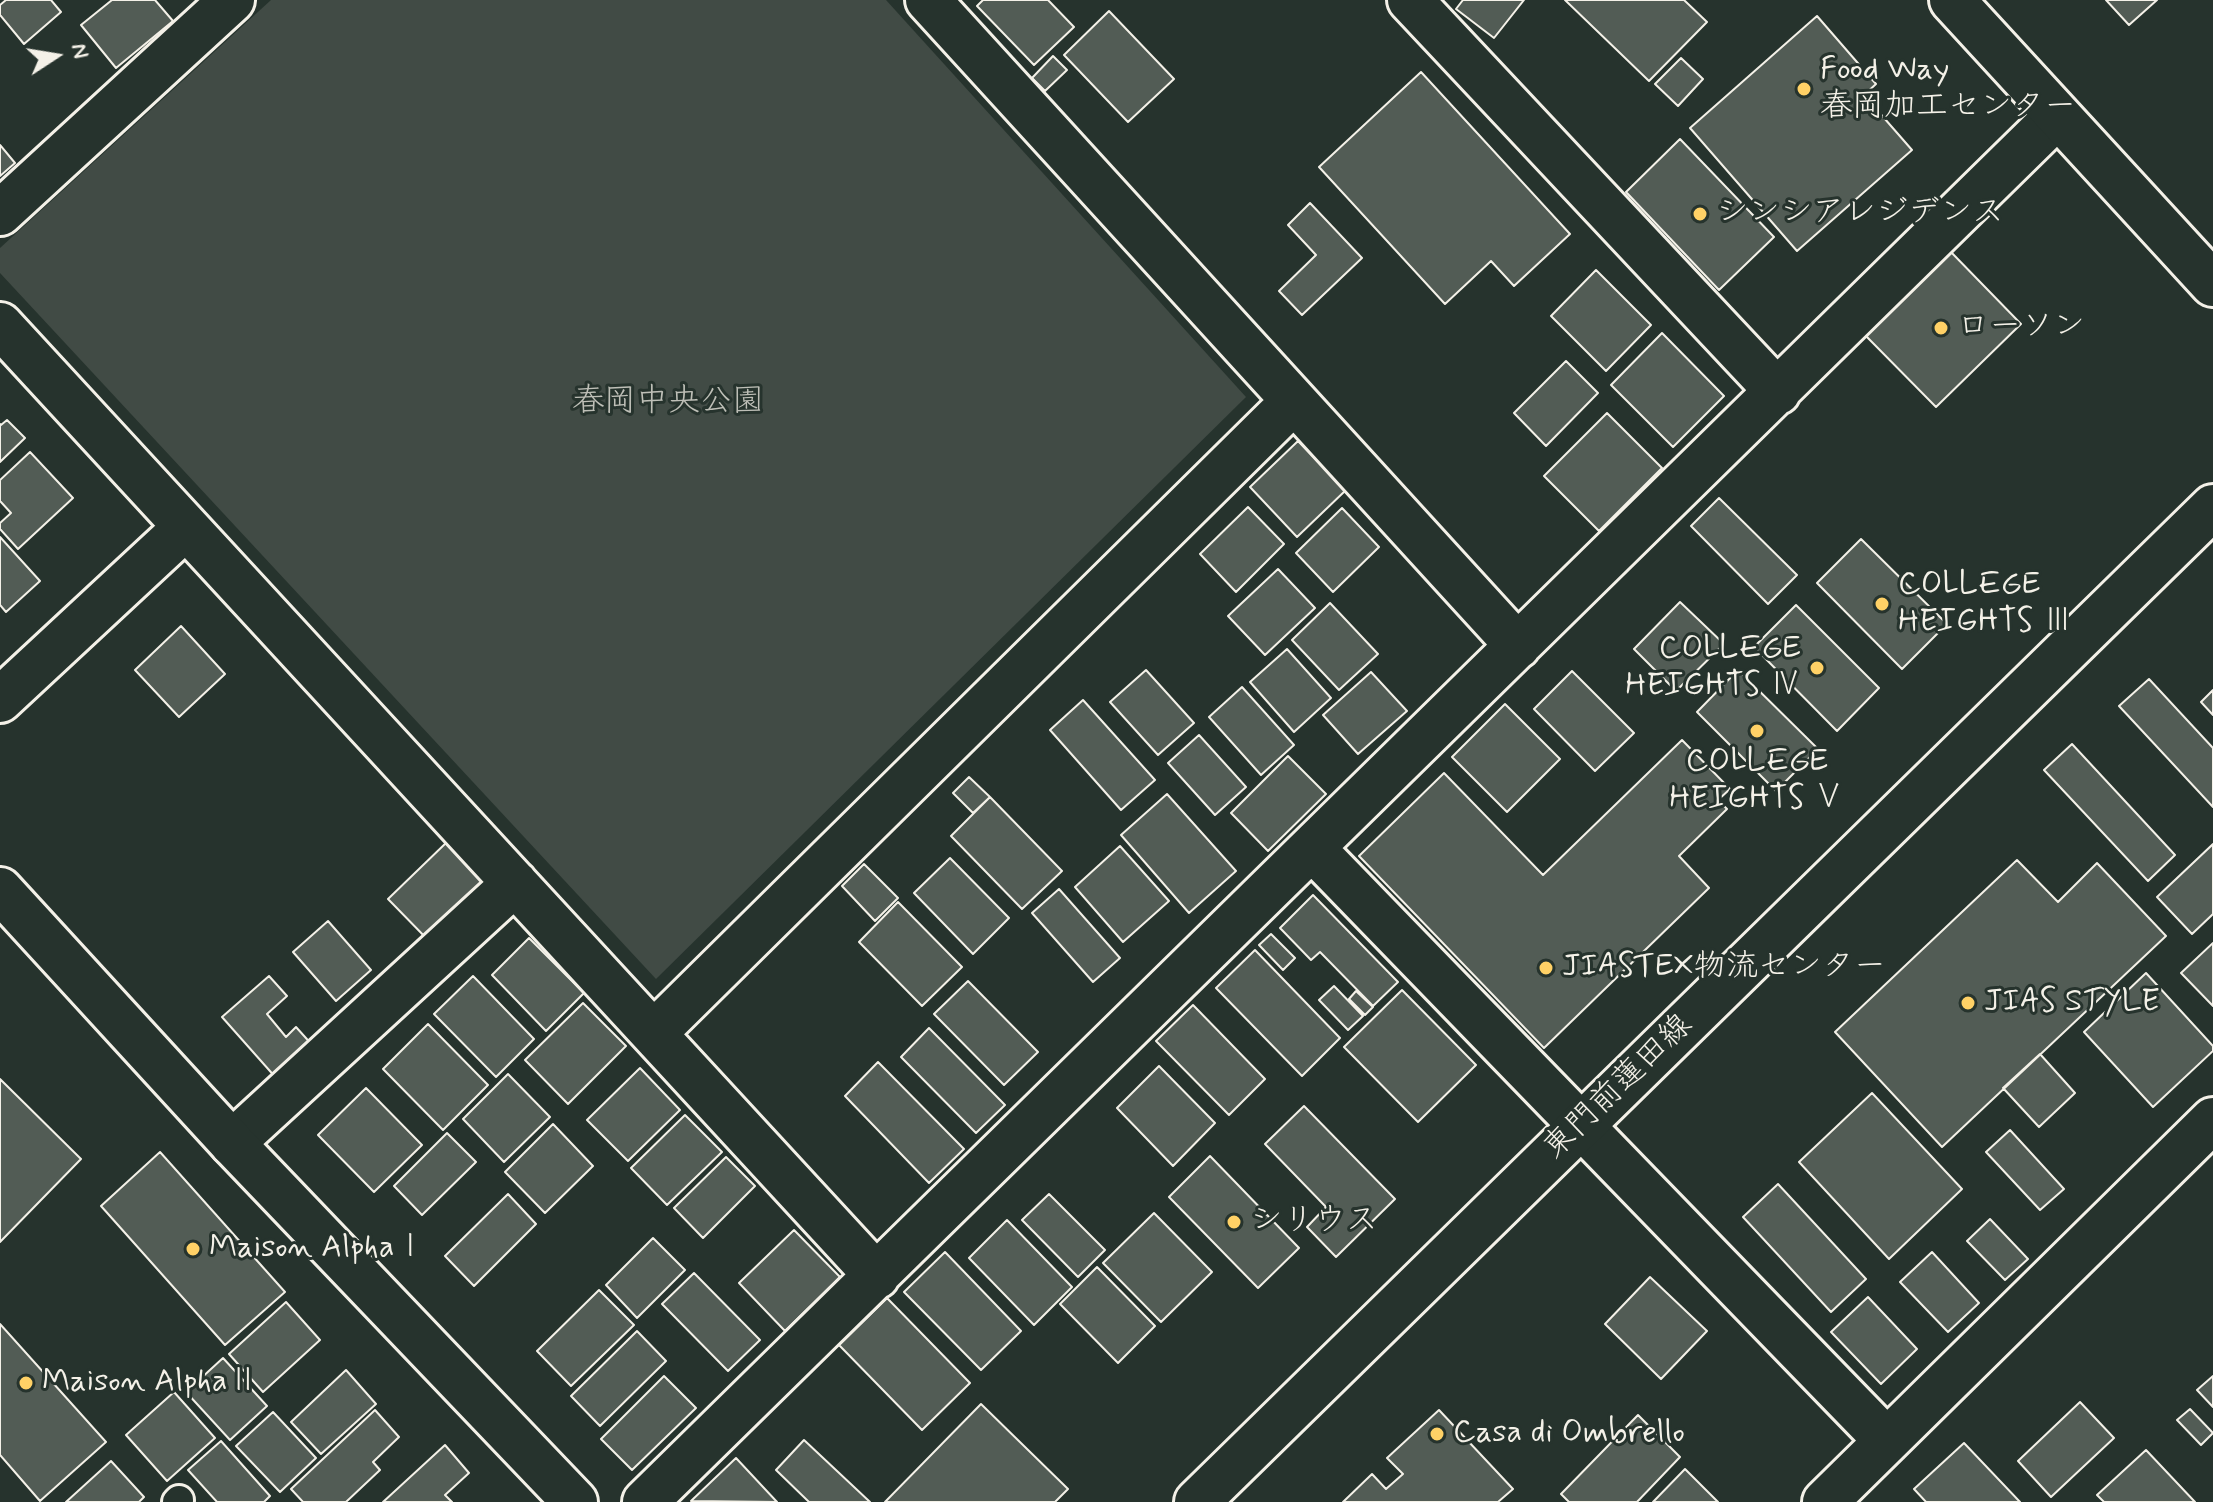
<!DOCTYPE html>
<meta charset="utf-8">
<style>
body{margin:0}
#map{position:relative;width:2213px;height:1502px;overflow:hidden;background:#26332d;font-family:Mynerve,sans-serif}
canvas{display:block}
.north{position:absolute;left:16px;top:16px;width:80px;height:80px;-webkit-text-stroke:6px #26332d;paint-order:stroke;rotate:78deg;font-size:22px;font-weight:700;line-height:32px;text-align:center;color:#f4f1e8}
.north::after{content:'';display:block;margin:auto;width:28px;height:36px;background:#f4f1e8;clip-path:polygon(50% 0,100% 100%,50% 72%,0 100%)}
</style>
<div id="map">
<canvas width="2213" height="1502"></canvas>
<div class="north">N</div>
</div>
<script>
const ctx = document.querySelector('canvas').getContext('2d');
ctx.lineJoin = 'round';
function paint(path, color) {
  ctx.fillStyle = color;
  ctx.fill(path, 'evenodd');
}
function strokePath(path, color, width, dash) {
  ctx.strokeStyle = color;
  ctx.lineWidth = width;
  ctx.lineCap = dash ? 'butt' : 'round';
  ctx.setLineDash(dash || []);
  ctx.stroke(path);
}
function write(font, color, halo, rows, align = 'center') {
  ctx.font = font + ' Mynerve,"Klee One",sans-serif';
  ctx.lineWidth = 6;
  ctx.setLineDash([]);
  ctx.textBaseline = 'middle';
  ctx.strokeStyle = halo;
  ctx.fillStyle = color;
  for (const [text, x, y, turn = 0] of rows) {
    ctx.save();
    ctx.translate(x, y);
    ctx.rotate((+turn || 0) * Math.PI / 180);
    ctx.textAlign = isNaN(turn) ? turn : align;
    if (halo) ctx.strokeText(text, 0, 0);
    ctx.fillText(text, 0, 0);
    ctx.restore();
  }
}
const green = new Path2D(`
 M271 0H886L1246 397 656 979 0 273V248Z`);
const building = new Path2D(`
 M6 0H51L61 12 24 44 0 15V5Z
 M112 0H155L173 21 116 68 81 25Z
 M983 0H1048L1074 27 1034 65 977 6Z
 M1463 0H1524L1494 38 1456 9Z
 M1565 0H1684L1707 22 1649 81Z
 M2106 0H2157L2129 25Z
 M1109 11 1174 79 1128 122 1064 55Z
 M1817 16 1876 84 1864 95 1912 150 1797 251 1690 128Z
 M1053 56 1067 70 1045 91 1032 78Z
 M1681 58 1703 79 1678 106 1655 84Z
 M1421 72 1570 234 1514 286 1491 261 1445 304 1319 167Z
 M1680 139 1774 237 1719 290 1626 192Z
 M0 145 15 163 0 176Z
 M1310 203 1362 258 1302 315 1279 291 1316 255 1288 225Z
 M1949 250 2021 324 1936 407 1864 334Z
 M1596 270 1651 325 1606 371 1551 316Z
 M1662 333 1724 396 1673 447 1611 385Z
 M1566 361 1598 393 1546 446 1514 413Z
 M1607 413 1662 468 1599 531 1544 476Z
 M7 420 25 438 0 462V424L1 425Z
 M1298 441 1346 490 1297 537 1250 487Z
 M30 452 73 498 18 549 0 529V523L11 513 0 501V480Z
 M1719 498 1797 575 1768 604 1691 526Z
 M1248 507 1284 544 1236 592 1200 554Z
 M1342 508 1379 547 1333 592 1296 553Z
 M0 537 40 581 6 612 0 605Z
 M1861 539 1947 624 1902 669 1817 583Z
 M1278 569 1315 608 1265 655 1228 616Z
 M1680 602 1724 644 1676 691 1634 649Z
 M1330 603 1378 654 1339 690 1292 640Z
 M1796 605 1879 688 1837 731 1754 647Z
 M181 626 225 674 179 717 135 670Z
 M1287 649 1331 698 1294 732 1250 682Z
 M1146 670 1194 723 1158 755 1110 702Z
 M1738 670 1818 749 1776 791 1697 712Z
 M1572 671 1634 733 1595 771 1534 709Z
 M1371 672 1407 711 1358 754 1323 715Z
 M2149 679 2213 748V807L2119 706Z
 M1242 687 1294 745 1261 775 1209 717Z
 M2213 690V715L2201 702Z
 M1083 700 1155 780 1121 810 1050 730Z
 M1505 704 1560 759 1507 812 1452 757Z
 M1199 735 1246 787 1215 815 1168 763Z
 M1682 740 1730 789 1718 800 1727 809 1679 856 1709 888 1544 1048 1359 856 1444 773 1543 875Z
 M2072 744 2175 855 2148 881 2044 770Z
 M1288 756 1326 794 1268 851 1231 813Z
 M969 777 990 797 973 813 953 793Z
 M1167 794 1236 871 1189 913 1121 835Z
 M990 797 1062 871 1022 909 951 836Z
 M448 841 489 883 430 942 388 899Z
 M2213 844V914L2192 934 2157 897Z
 M1120 846 1169 901 1123 942 1075 887Z
 M950 858 1009 918 973 954 914 893Z
 M2017 860 2058 902 2097 863 2166 936 1942 1147 1835 1032Z
 M864 864 898 898 875 921 842 886Z
 M1059 889 1120 958 1093 982 1032 913Z
 M1313 895 1398 982 1373 1006 1320 952 1311 960 1280 928Z
 M898 902 962 967 922 1006 859 942Z
 M328 921 371 970 336 1001 293 952Z
 M1271 934 1295 958 1283 970 1259 945Z
 M529 938 584 993 546 1031 492 975Z
 M2213 943V1006L2181 973Z
 M1255 950 1340 1038 1302 1076 1216 988Z
 M2146 973 2213 1046V1051L2153 1107 2084 1032Z
 M269 976 287 996 267 1014 286 1037 296 1027 314 1047 277 1079 222 1017Z
 M473 976 534 1039 496 1077 434 1014Z
 M968 981 1038 1052 1004 1085 934 1014Z
 M1334 986 1363 1016 1348 1030 1319 1000Z
 M1402 990 1476 1065 1418 1122 1344 1047Z
 M1356 991 1373 1007 1365 1015 1349 999Z
 M583 1003 626 1046 568 1104 525 1060Z
 M1193 1005 1265 1079 1229 1115 1156 1041Z
 M428 1024 488 1085 443 1130 383 1069Z
 M929 1028 1005 1105 976 1133 901 1057Z
 M2040 1054 2075 1093 2039 1127 2003 1088Z
 M878 1062 964 1149 929 1183 845 1096Z
 M1159 1066 1215 1123 1173 1166 1117 1108Z
 M640 1068 680 1110 628 1161 587 1120Z
 M508 1074 550 1117 504 1162 463 1119Z
 M0 1079 81 1159 0 1242Z
 M366 1088 422 1145 374 1192 318 1135Z
 M1872 1093 1962 1189 1889 1259 1799 1162Z
 M1304 1106 1395 1199 1336 1257 1307 1227 1326 1207 1265 1144Z
 M685 1115 722 1152 667 1205 631 1168Z
 M553 1124 593 1166 545 1213 505 1172Z
 M2010 1130 2064 1189 2040 1210 1986 1152Z
 M447 1133 476 1162 422 1215 394 1186Z
 M160 1152 285 1292 225 1345 101 1206Z
 M1210 1156 1299 1248 1258 1288 1169 1197Z
 M726 1157 755 1186 703 1238 674 1208Z
 M1778 1184 1866 1279 1831 1312 1743 1217Z
 M508 1194 536 1224 474 1286 445 1256Z
 M1049 1194 1105 1250 1078 1277 1022 1220Z
 M1154 1213 1212 1272 1161 1322 1103 1263Z
 M1990 1219 2028 1259 2005 1280 1967 1241Z
 M1007 1220 1072 1287 1034 1325 969 1258Z
 M794 1230 840 1277 785 1331 739 1283Z
 M653 1238 685 1270 637 1318 606 1285Z
 M945 1252 1021 1331 981 1370 904 1292Z
 M1932 1252 1979 1303 1948 1332 1900 1282Z
 M1097 1267 1155 1326 1118 1363 1060 1304Z
 M694 1273 760 1340 728 1371 662 1304Z
 M1650 1277 1707 1331 1661 1379 1605 1324Z
 M599 1290 634 1325 571 1386 537 1351Z
 M1868 1297 1917 1349 1881 1384 1831 1332Z
 M887 1298 970 1383 922 1430 839 1345Z
 M286 1302 320 1340 263 1392 229 1354Z
 M0 1324 106 1442 40 1501 0 1455Z
 M637 1331 666 1361 600 1426 571 1396Z
 M223 1358 267 1406 230 1440 186 1392Z
 M346 1370 376 1404 321 1454 291 1422Z
 M664 1376 696 1408 632 1470 601 1439Z
 M2213 1376V1407L2197 1390Z
 M174 1392 215 1438 167 1481 126 1435Z
 M2080 1402 2114 1438 2051 1497 2018 1461Z
 M981 1404 1068 1489 1055 1502H885Z
 M2190 1409 2213 1433 2201 1445 2177 1420Z
 M375 1410 399 1437 373 1462 380 1470 346 1502H303L291 1489Z
 M1439 1410 1513 1489 1498 1502H1343L1372 1474 1386 1489 1403 1474 1387 1458Z
 M273 1412 316 1458 280 1492 236 1446Z
 M1638 1415 1680 1457 1637 1502H1569L1561 1494Z
 M804 1440 870 1502H809L776 1470Z
 M221 1441 270 1496 264 1502H217L188 1470Z
 M1964 1443 2020 1502H1926L1914 1489Z
 M445 1445 469 1473 445 1495 452 1502H383Z
 M2146 1450 2195 1502H2104L2097 1495Z
 M736 1458 777 1502 691 1501Z
 M111 1461 144 1497 139 1502H66Z
 M1685 1469 1718 1502H1653Z`);
const lane = new Path2D(`
 M177 1502 179 1500`);
const street = new Path2D(`
 M928 0 1518 646
 M1410 0 1778 392
 M0 213 232 0
 M0 325 877 1276
 M0 700 186 527
 M1312 848 1887 1441
 M654 1033 1294 401
 M232 1143 515 883
 M645 1502 2057 116
 M1825 1502 2213 1120`);
const secondary = new Path2D(`
 M1952 0 2213 284
 M0 890 232 1143 575 1502
 M1197 1502 2213 507`);
const markers = [
 [1804,89,8,"#ffd166"],
 [1700,214,8,"#ffd166"],
 [1941,328,8,"#ffd166"],
 [1882,604,8,"#ffd166"],
 [1817,668,8,"#ffd166"],
 [1757,731,8,"#ffd166"],
 [1546,968,8,"#ffd166"],
 [1968,1003,8,"#ffd166"],
 [1234,1222,8,"#ffd166"],
 [193,1249,8,"#ffd166"],
 [26,1383,8,"#ffd166"],
 [1437,1434,8,"#ffd166"]
];
const poiNames = [
 ["Food Way",1820,71],
 ["春岡加工センター",1820,108],
 ["シンシアレジデンス",1716,214],
 ["ローソン",1957,328],
 ["COLLEGE",1898,586],
 ["HEIGHTS Ⅲ",1898,623],
 ["COLLEGE",1801,650,"right"],
 ["HEIGHTS Ⅳ",1801,687,"right"],
 ["COLLEGE",1757,763,"center"],
 ["HEIGHTS Ⅴ",1757,800,"center"],
 ["JIASTEX物流センター",1562,968],
 ["JIAS STYLE",1984,1003],
 ["シリウス",1250,1222],
 ["Maison AlphaⅠ",209,1249],
 ["Maison AlphaⅡ",42,1383],
 ["Casa di Ombrello",1453,1434]
];
const parkNames = [
 ["春岡中央公園",668,403]
];
const streetNames = [
 ["東門前蓮田線",1619,1088,-44]
];
paint(green, '#414b45');
paint(building, '#525c55');
strokePath(building, '#f4f1e8', 2);
strokePath(lane, '#f4f1e8', 34);
strokePath(street, '#f4f1e8', 50);
strokePath(secondary, '#f4f1e8', 50);
strokePath(lane, '#26332d', 28);
strokePath(street, '#26332d', 44);
strokePath(secondary, '#26332d', 44);
for (const [x, y, r, color] of markers) {
  const dot = new Path2D();
  dot.arc(x, y, r, 0, 2 * Math.PI);
  ctx.fillStyle = color;
  ctx.fill(dot);
  strokePath(dot, '#26332d', 3);
}
write('32px', '#f4f1e8', '#26332d', poiNames, 'left');
write('32px', '#bebfb7', '#26332d', parkNames);
write('32px', '#f4f1e8', '#26332d', streetNames);
</script>
